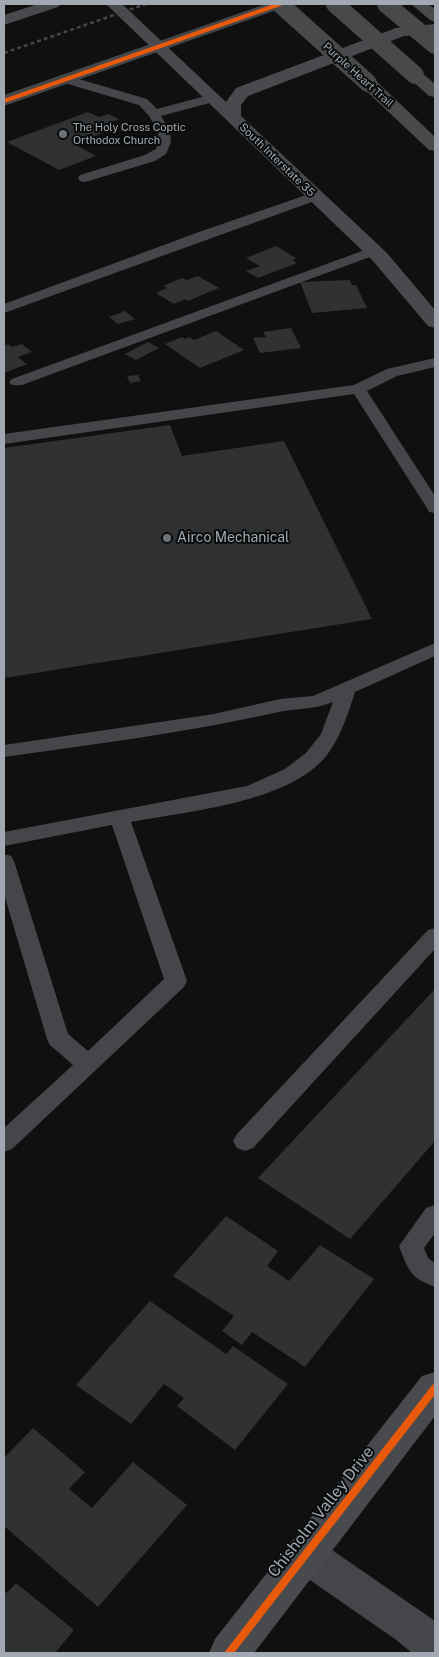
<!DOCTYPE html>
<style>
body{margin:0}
#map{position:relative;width:439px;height:1657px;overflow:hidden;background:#101010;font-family:"Public Sans",sans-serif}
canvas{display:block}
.frame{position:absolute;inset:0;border:5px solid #a1a8b1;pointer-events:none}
</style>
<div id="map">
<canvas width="439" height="1657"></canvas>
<div class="frame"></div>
</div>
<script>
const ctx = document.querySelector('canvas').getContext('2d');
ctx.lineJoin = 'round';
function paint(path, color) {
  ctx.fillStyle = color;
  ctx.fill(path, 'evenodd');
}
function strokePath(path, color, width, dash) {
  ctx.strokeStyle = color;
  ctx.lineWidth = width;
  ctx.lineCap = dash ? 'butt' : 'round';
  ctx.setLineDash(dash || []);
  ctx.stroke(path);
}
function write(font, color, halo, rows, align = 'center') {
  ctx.font = font + ' "Public Sans",sans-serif';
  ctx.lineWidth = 4;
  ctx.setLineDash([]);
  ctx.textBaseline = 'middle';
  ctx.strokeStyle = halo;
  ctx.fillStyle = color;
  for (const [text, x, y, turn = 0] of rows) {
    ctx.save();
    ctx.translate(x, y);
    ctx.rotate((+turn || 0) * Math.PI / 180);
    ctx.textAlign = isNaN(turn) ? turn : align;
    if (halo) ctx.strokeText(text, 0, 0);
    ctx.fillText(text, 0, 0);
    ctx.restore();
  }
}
const building = new Path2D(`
 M88 112 99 117 108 114 119 119 110 123 118 127 74 144 96 156 59 170 7 142Z
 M276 246 296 258 292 260 297 263 258 278 246 271 260 266 246 258Z
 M198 276 219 288 188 301 185 299 174 304 156 293 167 288 163 286 182 278 187 280Z
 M350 280 352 285H356L367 308 312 313 300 282Z
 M125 311 135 319 118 324 109 317Z
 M291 328 301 348 260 353 253 338 266 337 263 332Z
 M216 331 244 350 200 368 165 344 182 337 185 339 189 337 194 340Z
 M148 342 159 348 136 360 125 354Z
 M8 344 11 347 22 344 32 352 18 357 27 364 4 373V346Z
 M138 375 141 381 130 383 127 376Z
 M170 425 182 456 284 441 372 619 4 678V448Z
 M435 989V1141L350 1239 258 1178Z
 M226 1216 278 1251 267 1266 289 1281 320 1245 374 1279 305 1367 252 1332 242 1345 222 1331 234 1316 173 1276Z
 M150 1301 226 1354 233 1346 288 1384 235 1450 177 1406 184 1398 164 1384 131 1424 76 1385Z
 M33 1428 85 1472 69 1489 92 1508 133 1462 187 1505 98 1607 4 1526V1458Z
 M16 1583 74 1630 55 1653H4V1590L7 1593Z`);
const lane = new Path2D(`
 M65 75 147 99 157 109 213 94 219 98 217 101 161 116 170 131 171 142 166 154 155 161 85 182 80 181 78 178 80 175 145 155 156 149 159 142 158 131 149 116 139 105 61 82 59 79Z
 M315 192 320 193 322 196 320 199 4 313V304L199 232Z
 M373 247 378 248 380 251 378 254 22 385H12L9 382 12 379Z
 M435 358V367L397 376 367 391 435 496V513L429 512 427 508 354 394 4 444V434L354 385 387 369Z
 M435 643V656L355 692C348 714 341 736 327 755 289 803 188 811 131 822L187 981 184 987 12 1149 4 1152V1128L73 1065 50 1045 47 1039 4 894V854L11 856 14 861 68 1034 88 1051 164 979 112 825 4 846V832L247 786 285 769 306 753 321 734 333 702C314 710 294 708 274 713 185 733 94 744 4 757V745L214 714 280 699 313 696Z
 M435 928V949L253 1148 245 1151 237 1148 233 1141 237 1134 428 930Z
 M435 1205V1233L424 1248 428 1258 435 1263V1287C410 1278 408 1269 399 1246L426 1208Z`);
const street = new Path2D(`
 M266 4H288L285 7 4 106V95Z
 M305 1535 319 1541 435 1621V1653H412L395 1639 291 1567 286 1554 291 1541Z`);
const secondary = new Path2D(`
 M38 4H61L58 7 4 25V15Z
 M106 4H122L226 102 236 88 396 28 435 24V34L404 36 248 96 241 105V116L387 253 435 310V328L428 326 373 261Z
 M435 1372V1416L254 1653H209L215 1639 422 1376Z`);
const highway = new Path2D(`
 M411 4H428L435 9V22L430 20Z
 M415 70 421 72 435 84V97L429 96 409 78 407 75 409 72Z
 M368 78 374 79 435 137V151L429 150 362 87 360 83 362 79Z`);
const rail = new Path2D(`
 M4 53 146 4`);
const highwayBridge = new Path2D(`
 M280 4 368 83
 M335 4 415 75
 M386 4 435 45`);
const cyclewayFar1 = new Path2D(`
 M4 101 280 4`);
const cycleway = new Path2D(`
 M229 1653 435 1388`);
const markers = [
 [63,134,5,"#6e7379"],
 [167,538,5,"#6e7379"]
];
const farStreetnames = [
 ["Purple Heart Trail",358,75,42],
 ["South Interstate 35",277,160,44]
];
const farPoinames = [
 ["The Holy Cross Coptic",73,128],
 ["Orthodox Church",73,141]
];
const poiNames = [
 ["Airco Mechanical",177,538]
];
const nearStreetnames = [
 ["Chisholm Valley Drive",321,1512,-52]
];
paint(building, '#303133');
paint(lane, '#444649');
paint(street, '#444649');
paint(secondary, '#484a4d');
paint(highway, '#47494a');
strokePath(rail, '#454648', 2.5, [4, 3]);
strokePath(highwayBridge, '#47494a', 18);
strokePath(cyclewayFar1, '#e8590c', 4);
strokePath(cycleway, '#e8590c', 8);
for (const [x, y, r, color] of markers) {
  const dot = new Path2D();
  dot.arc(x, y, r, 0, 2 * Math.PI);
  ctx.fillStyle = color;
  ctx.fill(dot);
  strokePath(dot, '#0a0b0b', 2);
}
write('11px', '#a1a8b1', '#0a0b0b', farStreetnames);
write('11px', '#a1a8b1', '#0a0b0b', farPoinames, 'left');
write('14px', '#a1a8b1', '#0a0b0b', poiNames, 'left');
write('16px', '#a1a8b1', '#0a0b0b', nearStreetnames);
</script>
